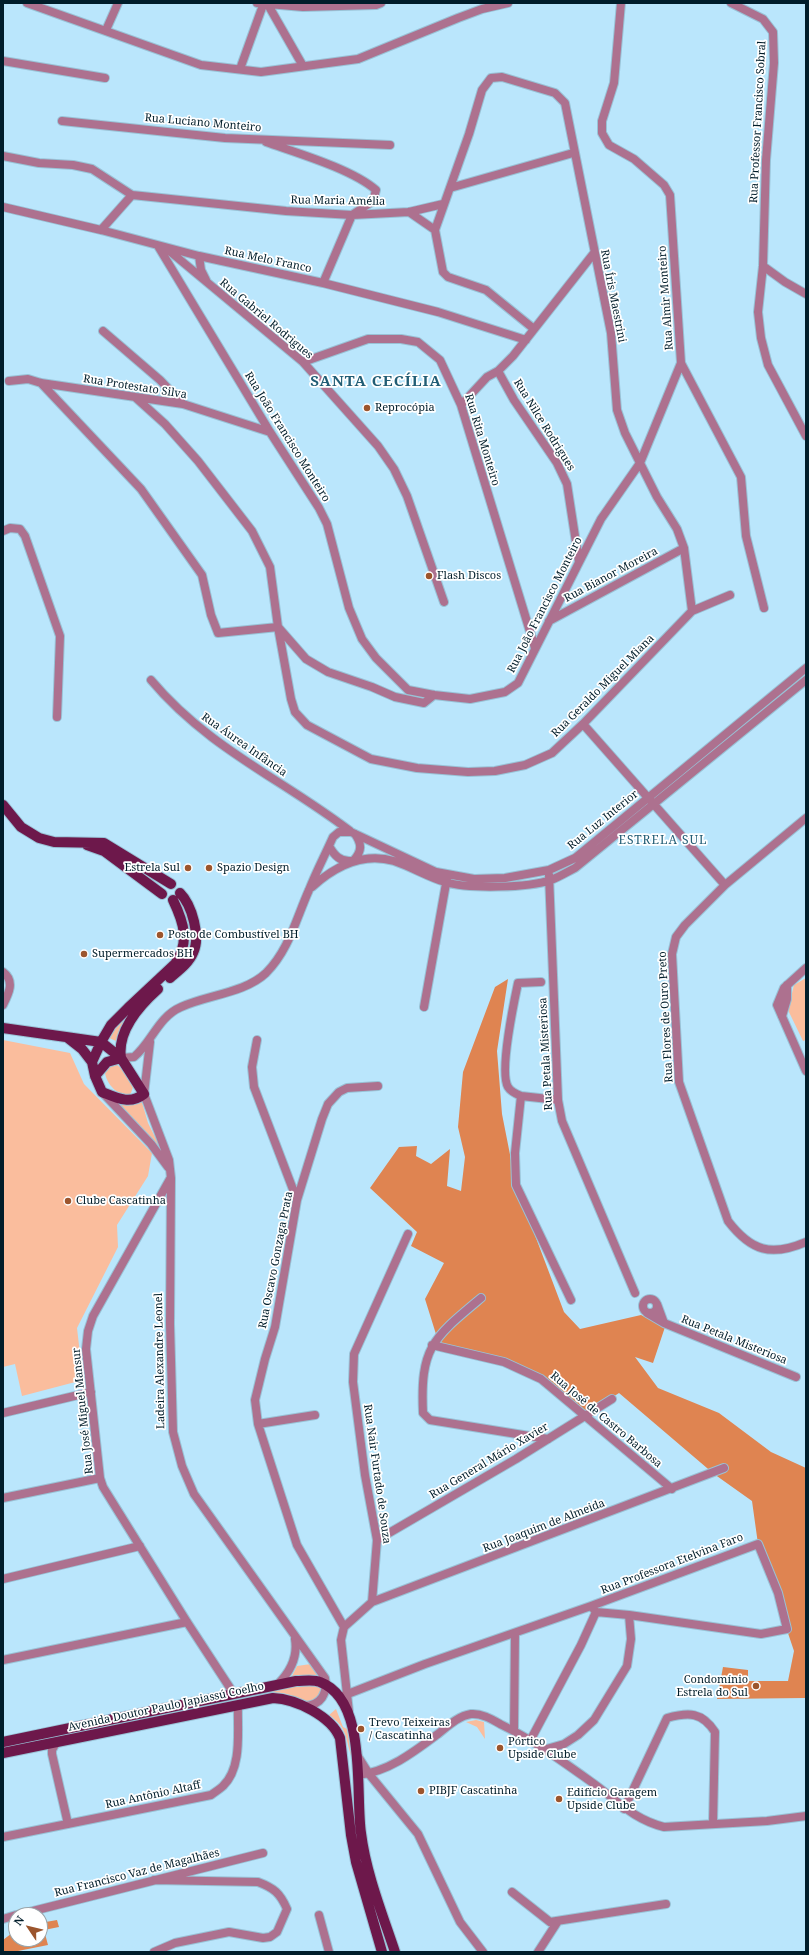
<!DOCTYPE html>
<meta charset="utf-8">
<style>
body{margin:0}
#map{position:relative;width:809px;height:1955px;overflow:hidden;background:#bae6fc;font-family:"Noto Serif",serif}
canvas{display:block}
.frame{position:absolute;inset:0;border:4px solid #001d2a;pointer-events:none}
.north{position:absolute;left:8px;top:1907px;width:40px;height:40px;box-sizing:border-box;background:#fff;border:1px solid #99a5aa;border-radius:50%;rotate:305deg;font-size:11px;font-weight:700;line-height:16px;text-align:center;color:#001d2a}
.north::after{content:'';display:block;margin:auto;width:14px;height:18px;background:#9c552d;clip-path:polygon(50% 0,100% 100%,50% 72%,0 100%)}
</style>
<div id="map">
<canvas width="809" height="1955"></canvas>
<div class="frame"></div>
<div class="north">N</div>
</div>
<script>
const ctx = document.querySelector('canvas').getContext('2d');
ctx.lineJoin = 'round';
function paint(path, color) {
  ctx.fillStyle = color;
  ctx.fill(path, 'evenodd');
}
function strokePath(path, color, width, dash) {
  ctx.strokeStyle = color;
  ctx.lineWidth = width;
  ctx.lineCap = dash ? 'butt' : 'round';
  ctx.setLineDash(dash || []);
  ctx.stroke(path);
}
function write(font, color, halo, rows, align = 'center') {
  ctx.font = font + ' "Noto Serif",serif';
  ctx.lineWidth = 3.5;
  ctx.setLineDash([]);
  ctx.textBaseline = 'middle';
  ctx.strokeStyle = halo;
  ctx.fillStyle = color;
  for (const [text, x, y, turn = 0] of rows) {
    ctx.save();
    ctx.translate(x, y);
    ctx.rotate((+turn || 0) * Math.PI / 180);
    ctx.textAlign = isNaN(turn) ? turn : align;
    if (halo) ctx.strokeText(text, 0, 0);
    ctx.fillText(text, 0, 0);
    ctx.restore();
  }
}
const green = new Path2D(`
 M806 978V1040L803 1041 788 1010 794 985Z
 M137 1006 124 1025 116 1041 107 1037Z
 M3 1040 70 1053 84 1084 152 1153 148 1176 117 1225 118 1247 77 1328 83 1380 22 1396 15 1364 3 1367Z
 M115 1063 123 1070 133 1087 131 1093 127 1096C114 1093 103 1080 105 1066Z
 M141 1099 148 1123 160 1147 158 1148 120 1105H130Z
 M311 1664 318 1675H302L291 1678 297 1666Z
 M305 1684H312L322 1688C312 1714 298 1695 282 1693 273 1692 262 1695 253 1697V1694Z
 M336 1709 343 1727 347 1729 352 1758C345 1740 349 1729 329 1715Z
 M476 1720 484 1722 485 1739 477 1727 466 1722Z`);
const forest = new Path2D(`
 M508 979 497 1051 502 1114 516 1185 564 1312 580 1329 641 1315 665 1327 653 1363 635 1357 658 1388 719 1413 771 1452 806 1468 805 1698 717 1699 723 1667 748 1670V1681H788L794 1651 758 1544 752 1501 714 1474 619 1393 584 1416 562 1396 504 1362 440 1347 425 1299 444 1263 411 1246 417 1232 370 1188 399 1147 417 1146 416 1156 431 1164 450 1149 447 1186 461 1191 465 1157 458 1127 463 1072 495 987Z
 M57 1920 59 1927 44 1930 48 1945 13 1952H3V1940L16 1930V1939H40V1923Z`);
const minor = new Path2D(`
 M27 3 201 65 261 72 358 59 458 18 482 9 508 3
 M257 3 303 7 376 5 381 3
 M267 3 303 66
 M621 3 614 83 602 121V133L609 145 634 159 664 185 670 195 681 363 741 477 746 536 764 608
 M731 3 763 19 773 32 774 63 766 160 763 266 758 312 761 338 768 365 806 436
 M106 30 118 3
 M3 61 105 78
 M240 69 263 5
 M62 121 225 138 390 145
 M266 142C297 153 352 169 376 190L373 201 352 215 323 283
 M3 156 39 163 73 165 92 169 132 195 286 211 352 215 409 212 443 204
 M450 188 573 153
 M3 207 101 230 199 256 323 283 438 312 526 340
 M409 212 435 230 443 272 448 277 486 290 534 329
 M101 230 132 195
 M435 230 469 134 482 90 491 78 502 77 555 93 565 103 611 333 617 410 625 433 657 497 677 529 684 548 692 611
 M158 246 270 432 319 508 327 524 349 608 362 639 376 658 408 690 434 695 470 699 505 692 518 683 601 519 640 463 681 363
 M167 249 303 362 378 446 394 469 407 496 444 602
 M199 256 201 270 206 280
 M763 266 785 282 806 294
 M103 331 160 380 183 404
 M303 362 368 339H401L418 342 440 360 461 405 535 648
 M498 371 514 400 557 463 567 484 579 562
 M9 381 28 379 41 383 183 404 270 432
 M41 383 141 489 202 575 211 615 218 633 278 627
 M135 397 165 424 198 461 252 531 270 567 278 627 291 699 295 712 307 725 371 759 417 768 468 772 495 771 525 765 552 753 583 724 692 611 730 595
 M461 405 487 377 498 371 513 356 594 253
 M3 531 10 528 20 529 25 536 60 636 57 717
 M549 621 684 548
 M278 627 306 659 328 672 372 687 395 697 424 703 434 695
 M151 680C208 748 282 779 350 831
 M583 724 725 885
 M806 818 725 885 685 925 676 937 672 954 679 1082 728 1221C751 1251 771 1257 806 1242
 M329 846C334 855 340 862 351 861
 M354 860C362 851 362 844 355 834
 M549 875 558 1100 562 1121 635 1293
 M312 887C334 867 363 852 394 861 412 867 428 877 445 882 468 889 528 888 551 880 559 877 567 872 575 868L806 680
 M806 968 784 988 777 1005 806 1071
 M3 972C15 981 9 993 3 1005
 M424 1007 447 878
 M782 1016 787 999V985
 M257 1040 252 1067 254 1087 297 1200
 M150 1042 144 1094 169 1160 171 1178 170 1324 173 1432 182 1466 194 1494 325 1678C328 1693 321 1706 304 1706
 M121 1058 134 1057C152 1042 158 1017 181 1007 207 995 245 993 266 973 289 950 296 919 309 890 316 872 325 855 333 837L339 832H351L436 872 474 879 505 878 549 870 575 858 806 668
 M102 1092 151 1144 168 1167
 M521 1096C516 1094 511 1092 508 1087 499 1072 514 1002 518 983L541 982
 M558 1100 521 1096 515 1153 516 1185 571 1300
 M170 1179 93 1316 88 1331 86 1349 100 1478 103 1487 187 1622 234 1694
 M481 1298C433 1338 420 1347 423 1413L430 1420 548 1439
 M643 1306a7 7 0 1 1 14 0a7 7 0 1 1-14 0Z
 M647 1313 664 1323 657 1304
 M664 1323 796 1377
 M432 1345 504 1362 541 1379 672 1489
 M3 1413 91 1392
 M258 1424 315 1415
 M3 1498 100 1478
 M377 1540 516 1459 612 1399
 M3 1579 140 1546
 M372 1602 724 1468
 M344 1627 297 1545 258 1424 255 1400 265 1359 275 1327 297 1200 322 1119 328 1104 339 1092 347 1088 378 1086
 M3 1660 187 1622
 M278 1684C291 1671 298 1657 295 1639
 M340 1697 425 1664 591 1606 596 1612 629 1615 761 1634 787 1629 778 1593 758 1544 591 1606
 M349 1712 341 1640 344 1627 372 1602 377 1540 365 1475 353 1382 354 1354 408 1234
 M514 1731 515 1633
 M530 1741 581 1645 596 1612
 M56 1743 52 1750V1754L68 1824
 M543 1750 564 1744 578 1735 594 1720 627 1666 631 1639 629 1615
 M357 1755 369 1774 418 1834 460 1922 483 1952
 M358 1775C388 1772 414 1752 438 1734 448 1726 458 1716 471 1714 482 1713 493 1720 502 1725 533 1740 562 1761 590 1781 616 1799 632 1819 664 1827L767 1821 806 1816
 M624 1809 667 1718C689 1712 702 1712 715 1732L713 1824
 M3 1837 211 1795C215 1792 220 1789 223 1786 243 1767 237 1729 238 1705
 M154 1880 258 1882C274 1888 280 1893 287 1909L277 1932 270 1937 263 1938 229 1932 175 1943 154 1952
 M512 1892 550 1922 666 1904
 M17 1915 263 1853
 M319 1915 329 1952
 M3 1919 16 1915
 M538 1952 558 1921`);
const major = new Path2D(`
 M3 805 21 827 39 838 54 842 104 843 171 884
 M87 845 104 851 162 894
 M170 978C178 971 189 963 193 953 201 937 192 905 180 893
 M3 1028 101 1042 121 1058 144 1094C130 1105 117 1098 102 1092L95 1076 92 1062 101 1042 111 1025 128 1008 175 964C190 942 184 923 173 900
 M68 1038 82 1049 92 1062
 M121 1058C117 1031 139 1006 158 989
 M95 1076 107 1062 121 1058
 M3 1742 296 1681C304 1681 313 1679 320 1682 368 1700 355 1793 361 1833 366 1873 382 1913 395 1952
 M3 1753 273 1698C296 1699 331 1716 340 1738L351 1835 356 1862 382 1952`);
const markers = [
 [367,408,4,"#9c552d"],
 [429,576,4,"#9c552d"],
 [188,868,4,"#9c552d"],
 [209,868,4,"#9c552d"],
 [160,935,4,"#9c552d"],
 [84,954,4,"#9c552d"],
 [68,1201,4,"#9c552d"],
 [756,1686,4,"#9c552d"],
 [361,1729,4,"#9c552d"],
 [500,1748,4,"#9c552d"],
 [421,1791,4,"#9c552d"],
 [559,1799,4,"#9c552d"]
];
const streetNames = [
 ["Rua Professor Francisco Sobral",758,122,-87],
 ["Rua Luciano Monteiro",203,123,5],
 ["Rua Maria Amélia",338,201,1],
 ["Rua Melo Franco",268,260,12],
 ["Rua Íris Maestrini",613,296,79],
 ["Rua Almir Monteiro",666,298,-94],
 ["Rua Gabriel Rodrigues",266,319,40],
 ["Rua Protestato Silva",135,387,9],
 ["Rua Nilce Rodrigues",544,425,58],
 ["Rua João Francisco Monteiro",287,437,58],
 ["Rua Rita Monteiro",482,440,73],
 ["Rua Bianor Moreira",611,575,-28],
 ["Rua João Francisco Monteiro",545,605,-63],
 ["Rua Geraldo Miguel Miana",603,686,-45],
 ["Rua Áurea Infância",244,745,35],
 ["Rua Luz Interior",603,820,-39],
 ["Rua Flores de Ouro Preto",666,1017,-93],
 ["Rua Petala Misteriosa",546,1054,-93],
 ["Rua Oscavo Gonzaga Prata",276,1260,-79],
 ["Rua Petala Misteriosa",734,1340,22],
 ["Ladeira Alexandre Leonel",160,1361,-91],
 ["Rua José Miguel Mansur",83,1411,-96],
 ["Rua José de Castro Barbosa",606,1420,40],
 ["Rua General Mário Xavier",489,1461,-31],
 ["Rua Nair Furtado de Souza",377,1474,82],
 ["Rua Joaquim de Almeida",544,1526,-21],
 ["Rua Professora Etelvina Faro",672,1564,-21],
 ["Avenida Doutor Paulo Japiassú Coelho",166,1707,-12],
 ["Rua Antônio Altaff",153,1795,-12],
 ["Rua Francisco Vaz de Magalhães",137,1873,-14]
];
const poiNames = [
 ["Reprocópia",375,408],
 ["Flash Discos",437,576],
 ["Estrela Sul",180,868,"right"],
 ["Spazio Design",217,868],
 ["Posto de Combustível BH",168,935],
 ["Supermercados BH",92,954],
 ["Clube Cascatinha",76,1201],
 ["Condomínio",748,1680,"right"],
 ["Estrela do Sul",748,1693,"right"],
 ["Trevo Teixeiras",369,1723],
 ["/ Cascatinha",369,1736],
 ["Pórtico",508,1742],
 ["Upside Clube",508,1755],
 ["PIBJF Cascatinha",429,1791],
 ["Edifício Garagem",567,1793],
 ["Upside Clube",567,1806]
];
const neighbourhoodNames = [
 ["ESTRELA SUL",663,841]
];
const districtNames = [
 ["SANTA CECÍLIA",376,382]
];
paint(green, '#fabd9d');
paint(forest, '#df8451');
strokePath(minor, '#99c2d6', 10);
strokePath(major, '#99c2d6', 12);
strokePath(minor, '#ad718f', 8);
strokePath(major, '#6d184b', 10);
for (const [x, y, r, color] of markers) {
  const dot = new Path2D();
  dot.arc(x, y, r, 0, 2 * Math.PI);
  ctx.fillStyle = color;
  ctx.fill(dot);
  strokePath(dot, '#fff', 1.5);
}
write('11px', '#001d2a', '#fff', streetNames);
write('11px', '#001d2a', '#fff', poiNames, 'left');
ctx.letterSpacing = '1px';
write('12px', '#215d75', '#fff', neighbourhoodNames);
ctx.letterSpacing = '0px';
ctx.letterSpacing = '1px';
write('bold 15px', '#215d75', '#fff', districtNames);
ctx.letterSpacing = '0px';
</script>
